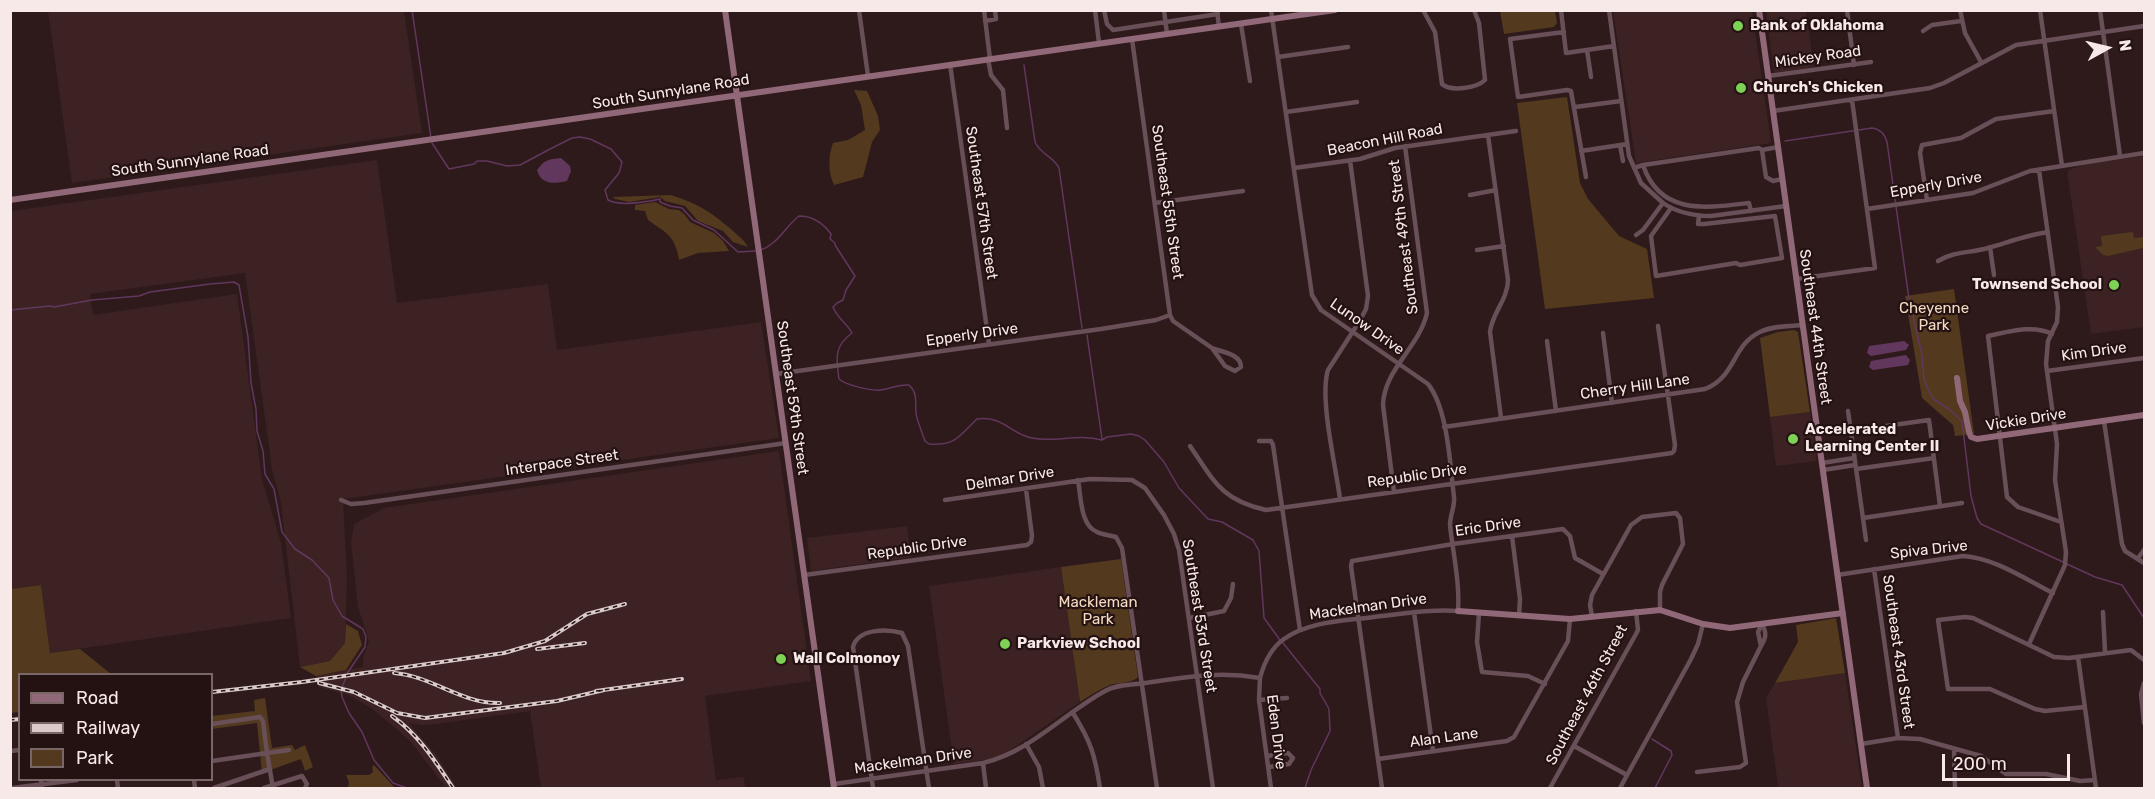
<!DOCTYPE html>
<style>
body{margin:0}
#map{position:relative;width:2155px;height:799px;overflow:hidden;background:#2e1a1b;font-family:Rubik,sans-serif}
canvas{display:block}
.frame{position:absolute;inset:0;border:12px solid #f8e9e9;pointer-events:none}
.legend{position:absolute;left:18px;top:673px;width:195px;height:108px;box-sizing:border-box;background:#241112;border:2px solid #796768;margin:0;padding:8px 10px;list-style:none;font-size:18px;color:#f8e9e9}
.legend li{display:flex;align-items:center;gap:12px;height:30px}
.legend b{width:30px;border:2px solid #796768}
.north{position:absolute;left:2077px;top:18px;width:60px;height:60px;-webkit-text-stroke:4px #241112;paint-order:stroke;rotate:82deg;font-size:16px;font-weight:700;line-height:24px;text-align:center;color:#f8e9e9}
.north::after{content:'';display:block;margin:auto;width:21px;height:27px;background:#f8e9e9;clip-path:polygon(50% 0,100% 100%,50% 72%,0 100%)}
.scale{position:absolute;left:1942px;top:754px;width:128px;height:27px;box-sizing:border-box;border:3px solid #f8e9e9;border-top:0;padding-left:8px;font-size:18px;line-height:21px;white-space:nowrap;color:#f8e9e9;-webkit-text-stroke:4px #241112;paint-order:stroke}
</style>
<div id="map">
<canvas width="2155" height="799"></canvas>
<div class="frame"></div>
<ul class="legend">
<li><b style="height:8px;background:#916878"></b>Road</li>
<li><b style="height:8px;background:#dacaca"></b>Railway</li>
<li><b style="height:16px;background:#53391e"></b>Park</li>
</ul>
<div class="north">N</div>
<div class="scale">200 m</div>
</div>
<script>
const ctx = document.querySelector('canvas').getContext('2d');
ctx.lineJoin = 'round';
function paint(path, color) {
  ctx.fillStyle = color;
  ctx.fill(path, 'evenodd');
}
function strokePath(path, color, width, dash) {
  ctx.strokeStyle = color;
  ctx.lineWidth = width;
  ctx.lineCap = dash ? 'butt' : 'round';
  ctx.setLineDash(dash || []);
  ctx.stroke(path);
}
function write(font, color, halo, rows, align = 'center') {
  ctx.font = font + ' Rubik,sans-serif';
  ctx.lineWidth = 4.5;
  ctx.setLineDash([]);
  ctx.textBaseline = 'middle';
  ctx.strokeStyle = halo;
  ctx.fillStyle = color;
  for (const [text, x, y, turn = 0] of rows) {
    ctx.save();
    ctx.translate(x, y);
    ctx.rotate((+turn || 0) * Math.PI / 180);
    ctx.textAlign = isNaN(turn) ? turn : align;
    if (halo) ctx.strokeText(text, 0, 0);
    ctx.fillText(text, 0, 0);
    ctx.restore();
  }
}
const built = new Path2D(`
 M48 11H404L422 133 72 183Z
 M1613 11H1752L1771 143 1636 163Z
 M1766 11H1806L1814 67 1774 73Z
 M2144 156V327L2091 334 2067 171 2084 164Z
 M377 160 397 303 548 284 557 350 761 322 779 438 343 499 347 578 345 643 330 661 300 667 281 503 272 469 245 273 90 294 93 315 237 294 262 479 281 543 291 618 50 653 41 585 11 589V211Z
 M1810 412 1817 461 1776 466 1770 417Z
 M779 451 811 681 705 696 716 780 744 777 745 788H541L530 711 436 724 423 725 409 723 437 756 457 788H446L412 743 393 726 371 708 348 695 319 687 316 676 363 667V659L369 641 358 607 351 542 354 524 384 508Z
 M907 526 911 557 811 571 807 538Z
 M1061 567 1080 702 1003 755 984 760 954 764 929 586Z
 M1845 673 1862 788H1776L1778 786 1766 698 1775 683Z`);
const green = new Path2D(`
 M1500 11H1555L1557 23 1554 27 1504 34Z
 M854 90 867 91 878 116 880 130 872 142 863 177 834 185C828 172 828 156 833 143L848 140 865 130 861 105Z
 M1567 97 1580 183 1588 199 1619 236 1647 249 1654 298 1545 309 1517 103Z
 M671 195C698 204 710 211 732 230 738 236 743 238 748 247L733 242 723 231 698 221 685 206 665 201 660 197 629 202 615 199 613 197Z
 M655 202 669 209 679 210 685 215 690 222 714 233 723 241 729 251 698 253 679 260C675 235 666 233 648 220L645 211 635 210V205Z
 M2133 232 2134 238 2144 237 2143 248 2108 256 2103 255 2095 247 2102 246 2101 236Z
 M1954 289 1974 434 1955 436 1953 425 1922 398 1905 296Z
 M1794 330 1798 332 1810 412 1770 417 1760 338 1778 332Z
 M1121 559 1138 677C1131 684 1120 682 1110 685 1100 689 1089 696 1080 702L1061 567Z
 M41 585 50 653 80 649 111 674H20L19 712 11 713V589Z
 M1836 618 1845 673 1775 683 1798 642 1796 625Z
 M346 624 358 631 362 645 346 670 316 676 300 667 330 661 345 643Z
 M265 698 272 748 292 745 295 750 305 745 313 767 305 771 301 759 262 773 257 723 212 729V716L255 711 254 700Z
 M374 765 395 788H348L349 782 346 775H369L373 772 372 767Z`);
const water = new Path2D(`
 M561 158 570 166 571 171 567 181C554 184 541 185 537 170 544 160 549 159 561 158Z
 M1904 341 1909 345 1906 350 1871 356 1867 353 1869 346Z
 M1906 355 1910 360 1908 365 1873 370 1869 367 1871 361Z`);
const stream = new Path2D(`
 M412 10 431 138
 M1024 65 1035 142C1041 155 1053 156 1059 168L1082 328
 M1785 141 1872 128C1881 129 1885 135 1887 142L1909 299 1922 355 1924 380 1933 399 1949 409 1962 421 1971 496 1977 518 1981 524 2063 562
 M432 143 449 169 474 164 477 161H487L507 166 520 165 552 148 572 138 580 137 590 139 611 149 622 162 619 173 605 190 608 200C621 207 646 202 660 199V202L670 206 682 208 693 220 714 230 738 252 755 251
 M760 250C776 246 786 226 799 216 813 216 823 223 831 234L830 239 835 243V245L855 276 846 290 843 300 837 303 833 307C837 318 847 323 852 333 834 346 836 358 839 379 846 385 870 391 880 390 890 389 898 384 909 385 918 393 915 402 916 413 917 421 922 432 925 441L929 444C956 446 959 436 977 419 1002 415 1011 434 1032 438 1056 443 1077 433 1102 440L1107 437 1131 434 1139 436 1145 440 1164 462 1179 488 1208 519 1222 522 1253 540 1259 551 1264 618 1280 640
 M10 310 50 306 54 307 92 300 139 296 150 292 210 284 234 282 239 285 248 337 251 383 256 409 257 431 263 451 265 474 274 489 282 532 295 549 312 560 329 578 333 600 342 616 363 629 366 637 365 647 348 672 341 690 342 697 349 713 362 732 374 760 393 783 407 788
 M1087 335 1102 439
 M2067 564 2095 577 2122 585 2144 618
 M1283 643 1320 689V693L1329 709 1330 731 1311 770 1305 788
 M1652 739 1671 751 1672 755 1655 788`);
const street = new Path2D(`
 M859 10 868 76
 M984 10 990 59
 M1095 10 1099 43
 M1104 10 1107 24 1113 30 1218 14
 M1164 10 1167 34
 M1217 10 1219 27
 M1423 10 1435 32 1442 84C1451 92 1477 88 1485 80L1479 23 1474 10
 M1561 10 1566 53 1614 46
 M1609 10 1629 156 1641 183 1663 203
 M1847 10 1854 65
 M1960 10 1965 33 1981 62
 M2040 10 2062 166
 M2100 10 2120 156
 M985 21 996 19 995 10
 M1241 24 1250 81
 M1923 31 1932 25 1961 21
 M1564 32 1510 39 1518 97 1567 90 1571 91 1586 177
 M1132 39 1170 315 1173 321 1212 348 1225 366 1235 371 1241 367C1241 354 1222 352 1212 348
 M1587 50 1591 77
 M1278 57 1348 47
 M988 59 991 75 1003 90 1007 128
 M950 64 989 344
 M1768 76 1871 62
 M1575 107 1621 101
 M1773 111 1930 88 1944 83 2016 45 2144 26
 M1286 112 1357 102
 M1488 135 1508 280C1508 299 1492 313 1490 332L1501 418
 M1620 145 1623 161
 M1778 147 1762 150 1766 177 1773 181 1782 179
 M1581 151 1627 144
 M1643 165 1759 148 1762 150
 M1294 168 1360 159 1395 148 1516 131
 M1634 168 1643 165C1660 216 1707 208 1749 203L1751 211
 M1470 195 1496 190
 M1927 200 1920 153 1922 145 1961 138 1996 119 2054 111
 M1155 203 1243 191
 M1671 208 1651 236 1656 276 1736 263 1740 265 1782 258 1775 216 1704 224H1698L1699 216
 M1867 209 1973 193 2030 171 2144 153
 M1636 235 1643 230 1663 203C1678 213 1693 216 1711 216L1786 206
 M1990 247 1994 275
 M1477 250 1504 246
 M1938 261C1954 251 1971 253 1988 248 2009 242 2027 235 2048 232
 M1796 279 1875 268 1852 100
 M1603 333 1612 403
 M2052 334C2033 324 2008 332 1988 336L2007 497 2018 507 2061 522
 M1547 341 1556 411
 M2047 371 2144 358
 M776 374 1101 329 1156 320 1170 315
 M1848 411 1866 540
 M2104 421 2122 544 2125 551 2144 563
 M1444 427 1705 389C1736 377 1732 345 1760 332 1772 326 1789 326 1803 325
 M1850 431 1929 420 1940 506
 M1259 441H1271L1273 445 1300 630
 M1190 446C1214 481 1221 500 1266 510L1672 453 1674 451 1675 445 1658 326
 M1822 463 1854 458
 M1856 469 1934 458
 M1823 470 1855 465
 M1078 480C1081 496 1080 525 1097 532 1103 535 1110 535 1116 537L1122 548 1157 788
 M1394 492 1383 405C1384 369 1419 348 1427 313L1405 146
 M1340 499C1336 467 1319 398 1328 370L1359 322 1366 309 1368 296 1350 160
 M341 500 351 504 364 503 786 443
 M945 500 1090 479 1132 480 1145 488 1164 515 1174 534 1179 550 1213 788
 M1863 518 1962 503
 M1512 536 1520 599 1519 616
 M2138 558 2144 550
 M1874 569 1898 738
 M804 575 1027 545 1031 542 1032 536 1026 489
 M1837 575 1963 556C1995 558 2025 579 2053 593
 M1414 612 1433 751
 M2103 612 2105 652
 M1479 613 1477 642 1482 672 1528 676 1545 684
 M1592 616 1590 605 1592 595 1631 525 1642 517 1676 513 1680 518 1683 544 1662 585 1660 592V610
 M1190 618 1224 611 1231 598 1233 584
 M1762 624C1767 633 1766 638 1761 646L1758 632Z
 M2029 644 2065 565 2066 552 2055 480 2057 444 2046 364 2048 341 2057 322 2058 307 2039 170
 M2078 657 2096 788
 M1260 678 1259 700 1271 788
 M2144 683 2141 694 2144 723
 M1259 700 1287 698
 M2085 707 2045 711 2035 709 1990 689H1948L1938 620 1965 617 1973 618 2054 657 2069 658 2131 650 2144 660
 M1073 713C1091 742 1095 755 1100 788
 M212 724 260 717 263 721 267 753 289 750
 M1026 744 1039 767 1043 788
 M1861 744 1898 738 1920 739 1981 756 2006 774H2046L2080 781 2095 780
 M1574 746 1627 775
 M1954 749 1955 788
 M10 751 20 750
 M1267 756 1288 753 1293 758 1289 764 1269 767
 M1378 759 1507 741 1514 737 1568 641 1570 619
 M212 761 267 753 273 788
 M983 763 986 788
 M1697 772 1740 767 1746 763 1737 702 1743 682 1761 646
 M41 780 42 788
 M117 780 118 788
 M194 780 195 788
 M834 784 983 763C1030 752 1063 714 1105 691 1117 684 1132 685 1145 683 1187 677 1218 671 1260 678 1264 663 1271 648 1284 639 1309 621 1345 621 1374 617 1402 614 1430 609 1458 611 1460 582 1453 554 1450 525 1450 515 1455 507 1454 497 1450 465 1448 409 1428 384L1321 310 1312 295 1271 10
 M12 788 77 780
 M214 788 270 769
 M264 788 302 776 307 784 305 788
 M873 788 853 647C858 628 887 629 902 633L908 646 929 788
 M1382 788 1351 566 1352 561 1453 544 1563 529 1570 536 1575 558 1603 574
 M1550 788 1636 634 1638 630 1636 611
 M1620 788 1691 659 1698 644 1703 624`);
const secondary = new Path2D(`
 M725 10 834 788
 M1759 10 1867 788
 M10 200C452 136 893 73 1335 10
 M1957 378 1960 401 1965 412 1969 432 1971 437 1977 439 2144 415
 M1458 611 1570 619 1660 610 1703 624 1730 628 1843 613`);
const rail = new Path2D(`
 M537 649 585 643
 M394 673C432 676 461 704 500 703
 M319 683 354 692 397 713 425 718 557 701 604 690
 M596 691 682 679
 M212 692 302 682 504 653 545 641 587 614 625 604
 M392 716C419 735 435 761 453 788
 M10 720 20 719`);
const markers = [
 [1738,26,6,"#7dd154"],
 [1741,88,6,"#7dd154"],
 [2114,285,6,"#7dd154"],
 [1793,439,6,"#7dd154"],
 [1005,644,6,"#7dd154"],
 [781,659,6,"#7dd154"]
];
const poiNames = [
 ["Bank of Oklahoma",1750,26],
 ["Church's Chicken",1753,88],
 ["Townsend School",2102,285,"right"],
 ["Accelerated",1805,430],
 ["Learning Center II",1805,447],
 ["Parkview School",1017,644],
 ["Wall Colmonoy",793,659]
];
const streetNames = [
 ["Mickey Road",1818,57,-8],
 ["South Sunnylane Road",671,92,-9],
 ["Beacon Hill Road",1385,140,-11],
 ["South Sunnylane Road",190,161,-8],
 ["Epperly Drive",1936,185,-10],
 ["Southeast 55th Street",1167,202,82],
 ["Southeast 57th Street",981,203,82],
 ["Southeast 49th Street",1404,237,-97],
 ["Lunow Drive",1367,327,35],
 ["Southeast 44th Street",1815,327,82],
 ["Epperly Drive",972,335,-8],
 ["Kim Drive",2094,352,-8],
 ["Cherry Hill Lane",1635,387,-8],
 ["Southeast 59th Street",792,398,82],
 ["Vickie Drive",2026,420,-9],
 ["Interpace Street",562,463,-8],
 ["Republic Drive",1417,476,-8],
 ["Delmar Drive",1010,479,-9],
 ["Eric Drive",1488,527,-8],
 ["Republic Drive",917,548,-8],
 ["Spiva Drive",1929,550,-6],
 ["Mackelman Drive",1368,607,-8],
 ["Southeast 53rd Street",1199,616,81],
 ["Southeast 43rd Street",1898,652,82],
 ["Southeast 46th Street",1587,695,-62],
 ["Eden Drive",1276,732,83],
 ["Alan Lane",1444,738,-8],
 ["Mackelman Drive",913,761,-8]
];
const parkNames = [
 ["Cheyenne",1934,309],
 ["Park",1934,326],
 ["Mackleman",1098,603],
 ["Park",1098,620]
];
paint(built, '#3c2223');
paint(green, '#53391e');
paint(water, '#62375e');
strokePath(stream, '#62375e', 1.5);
strokePath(street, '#684f58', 4.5);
strokePath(secondary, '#916878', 6);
strokePath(rail, '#dacaca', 4);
strokePath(rail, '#241112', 1.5, [4.5]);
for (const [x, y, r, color] of markers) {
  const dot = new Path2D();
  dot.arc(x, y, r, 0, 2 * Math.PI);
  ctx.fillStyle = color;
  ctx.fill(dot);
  strokePath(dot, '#241112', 2);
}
write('bold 15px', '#f8e9e9', '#241112', poiNames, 'left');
write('15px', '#f8e9e9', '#241112', streetNames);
write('15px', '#f5dac1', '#241112', parkNames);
</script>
